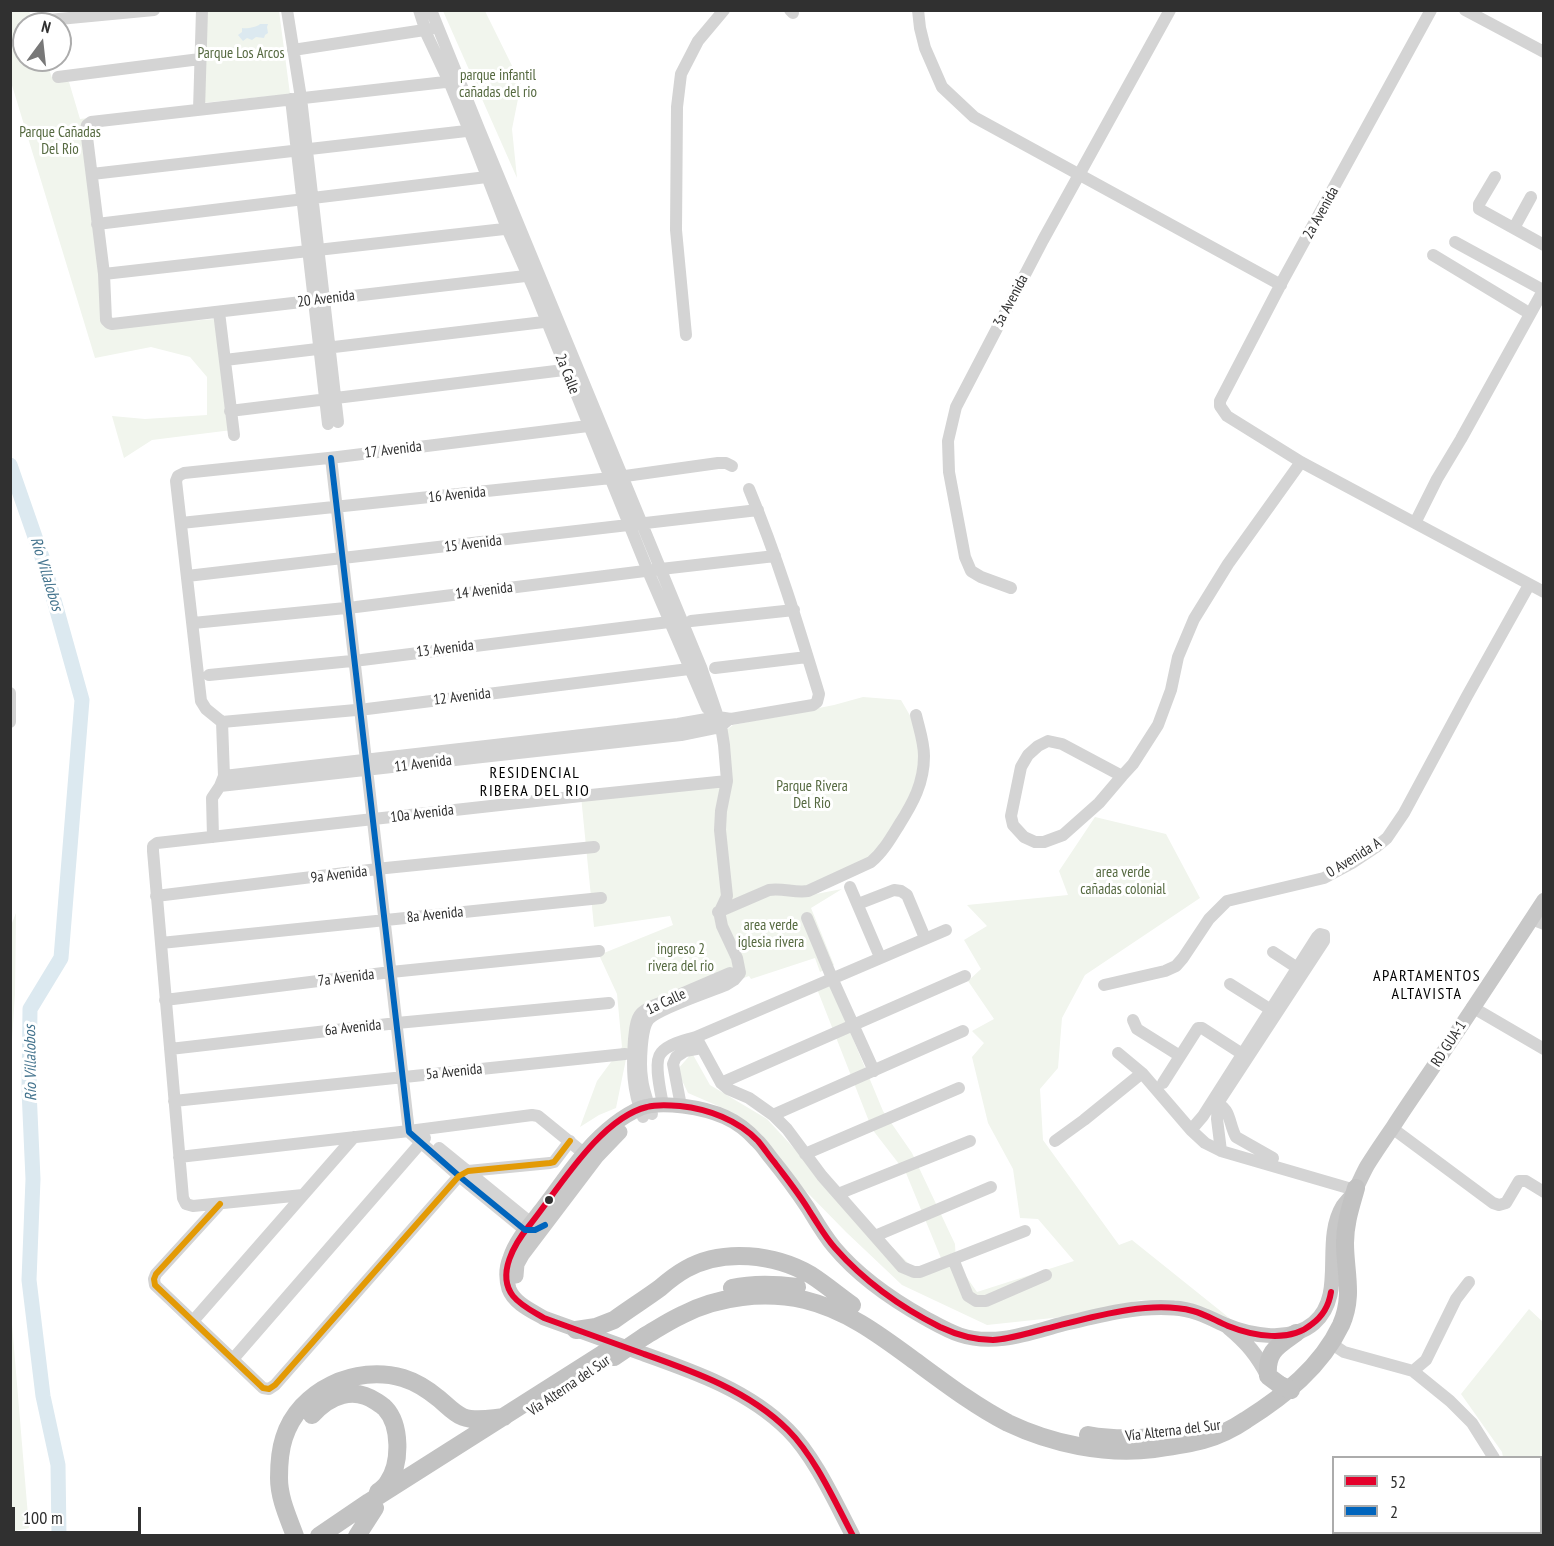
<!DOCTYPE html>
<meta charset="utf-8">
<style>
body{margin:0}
#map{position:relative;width:1554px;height:1546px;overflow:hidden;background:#fff;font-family:"PT Sans Narrow",sans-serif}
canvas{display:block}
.frame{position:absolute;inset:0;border:12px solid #303030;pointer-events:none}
.legend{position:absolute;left:1332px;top:1456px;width:210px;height:78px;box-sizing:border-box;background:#fff;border:2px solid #acacac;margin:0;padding:8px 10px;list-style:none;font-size:18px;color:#303030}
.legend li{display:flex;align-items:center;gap:12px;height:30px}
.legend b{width:30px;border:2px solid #acacac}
.north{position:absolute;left:12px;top:12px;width:60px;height:60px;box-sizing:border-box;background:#fff;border:2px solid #acacac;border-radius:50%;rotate:15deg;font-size:16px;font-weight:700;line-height:24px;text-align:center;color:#303030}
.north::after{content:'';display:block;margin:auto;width:21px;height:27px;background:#787878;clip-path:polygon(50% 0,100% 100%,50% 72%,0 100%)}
.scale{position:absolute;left:12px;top:1507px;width:129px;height:27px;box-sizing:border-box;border:3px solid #303030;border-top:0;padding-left:8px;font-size:18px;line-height:21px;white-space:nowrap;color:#303030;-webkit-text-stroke:4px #fff;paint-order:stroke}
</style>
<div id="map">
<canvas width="1554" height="1546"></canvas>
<div class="frame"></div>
<ul class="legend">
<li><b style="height:8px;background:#e4002b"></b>52</li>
<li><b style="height:8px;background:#0065bd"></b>2</li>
</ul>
<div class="north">N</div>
<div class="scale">100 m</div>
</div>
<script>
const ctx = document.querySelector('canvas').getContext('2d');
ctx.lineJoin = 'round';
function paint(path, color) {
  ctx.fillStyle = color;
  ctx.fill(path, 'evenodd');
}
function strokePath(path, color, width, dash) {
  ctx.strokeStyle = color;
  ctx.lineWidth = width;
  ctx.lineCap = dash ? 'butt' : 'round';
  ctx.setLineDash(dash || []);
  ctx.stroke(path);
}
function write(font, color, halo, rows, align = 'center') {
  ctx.font = font + ' "PT Sans Narrow",sans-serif';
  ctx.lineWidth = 6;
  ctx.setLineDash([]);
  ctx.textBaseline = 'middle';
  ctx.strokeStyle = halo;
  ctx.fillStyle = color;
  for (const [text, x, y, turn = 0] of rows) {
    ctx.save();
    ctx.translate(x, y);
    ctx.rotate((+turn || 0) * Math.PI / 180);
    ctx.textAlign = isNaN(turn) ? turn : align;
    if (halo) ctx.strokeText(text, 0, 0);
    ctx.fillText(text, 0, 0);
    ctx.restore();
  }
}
const green = new Path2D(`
 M10 11H29L34 24H24V60H46L52 78 69 82 80 119 89 118 108 327 216 319 232 430 152 440 124 458 112 416 145 419 207 415V377L190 357 151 347 95 358 11 82Z
 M202 11H279L290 94 202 103Z
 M443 11H485L521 84 512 129 517 178Z
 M863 697 901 700 912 719 923 770 911 806 866 864 816 894 842 889 811 908 834 965 820 972 815 958 751 979 749 976 634 1020 616 1108 599 1115 580 1127 597 1081 622 1047 617 994 599 955 673 925 670 916 594 927 581 796 728 784 722 733 733 725 834 705Z
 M1095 817 1166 834 1200 898 1085 975 1062 1018 1058 1068 1040 1089 1043 1140 1119 1245 1132 1240 1238 1325 1195 1306 1141 1300 1062 1317 987 1325 902 1285 846 1232 800 1185 769 1144 725 1109 688 1093 677 1070 692 1053 710 1085 767 1119 803 1158 914 1269 943 1263 906 1173 872 1129 817 989 829 981 883 1111 912 1153 955 1244 956 1262 977 1292 1074 1261 1038 1219 1020 1218 1013 1169 988 1123 972 1057 984 1043 972 1031 994 1019 968 981 981 969 964 940 987 926 967 905 1068 895 1059 871Z
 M16 913 15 994 11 1056 10 928Z
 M11 1284V1312L29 1528 11 1532Z
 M1529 1309 1543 1322V1532L1540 1530V1458L1503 1457 1502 1452 1461 1394Z`);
const water = new Path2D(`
 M260 24H268L267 27 268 33 265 35 264 38 256 37 252 40 247 38 243 41 238 35 242 32V28C247 29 257 27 260 24Z`);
const river = new Path2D(`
 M10 465 42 557 82 700 61 958 30 1009 29 1090 33 1179 29 1280 43 1396 58 1465 59 1536`);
const minor = new Path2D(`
 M287 10 301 98 338 422
 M419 10 427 35 451 86 471 135 507 228 533 287 648 571 707 708
 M431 10 479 129 701 667 721 726 724 745 727 781 721 811 720 830 727 896 720 911V916L722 926 737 958 740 973 734 980 726 985C709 992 660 1008 649 1019 641 1028 640 1065 642 1078 643 1090 648 1102 652 1114
 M790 10 793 13
 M918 10 920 28 925 48 942 87 974 117 1281 285
 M1431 10 1283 280 1220 401V406L1227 416 1301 462 1544 592
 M1465 10 1544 52
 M38 21 154 10
 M293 50 431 29
 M58 77 200 59
 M454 81 91 122 87 125 86 129 104 274 106 320 109 323 112 324 534 275
 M291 99 328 424
 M199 110 202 10
 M92 174 475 130
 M1495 177 1479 204V209L1544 245
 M97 224 495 176
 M1514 228 1531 197
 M1455 242 1543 290
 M1433 255 1524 310 1530 314
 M104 274 513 228
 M219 312 234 435
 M686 335 676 230 677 107 681 74 698 41 724 10
 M225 360 552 321
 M230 411 572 369
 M331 458 409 1132 459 1176 525 1230
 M181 523 611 478 718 463H726L732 466
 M1415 523 1437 479 1461 439 1544 289
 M187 576 758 510
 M1011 588 981 577 971 571 965 557 949 472 948 441 956 407 1043 240 1170 10
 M691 621 794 610
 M193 623 356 607 661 569 775 556
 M715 668 807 657
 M209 675 362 660 677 621
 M10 693V722
 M222 722 367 709 697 668
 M224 776 678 724 718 717 731 719 813 705 817 702 819 694C798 625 777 556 749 489
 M1122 776 1062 744 1048 741 1038 746 1028 755 1021 767 1011 816 1013 825 1024 837 1035 842H1044L1063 835 1099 803 1122 776 1133 764 1158 725 1171 690 1178 657 1194 619 1228 564 1301 462
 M220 786 681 735 715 728 721 726 727 721
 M213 837 212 798 220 786 224 776 222 722 206 709 201 701 176 481 178 476 184 473 338 457 596 425
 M850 887 880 957
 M156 896 386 868 594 847
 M858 904 894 890 901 891 907 895 925 938
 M718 912 769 890C783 888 795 893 808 891L871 862C883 852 891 838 899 825 913 803 924 783 924 756 924 742 919 728 916 715
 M807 918 832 978 874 1071
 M1531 919 1544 924
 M161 943 601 898
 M1273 952 1302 971
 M1230 984 1276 1013
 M1104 985 1165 971 1176 966 1183 958 1209 919 1227 901 1324 878 1352 863 1376 847 1387 838 1404 813 1467 696 1529 585
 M681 994 730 973
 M165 1000 391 972 599 951
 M1472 1007 1544 1049
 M1133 1020 1137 1029 1180 1056
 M696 1037 721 1083 728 1089 749 1098 773 1115 787 1129 822 1176 902 1267 914 1272H920L1025 1231
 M170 1049 397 1023 609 1003
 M1118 1053 1142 1073 1191 1130 1205 1143 1221 1151 1355 1190
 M721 1083 965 976
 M1163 1083 1198 1028H1202L1247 1057
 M174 1101 625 1054
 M1213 1102C1232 1107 1228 1123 1236 1137L1273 1158
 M663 1105C661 1093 653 1062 661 1053 668 1044 685 1040 696 1037L946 930
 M681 1106 673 1064 676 1057 685 1051 702 1048
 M773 1115 963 1031
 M643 1117C632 1090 632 1068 634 1039 635 1032 635 1022 639 1016 643 1009 655 1005 663 1002
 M1392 1128 1493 1203 1499 1205 1506 1203 1519 1181H1526L1544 1192
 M1191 1130 1203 1116 1317 937 1320 934 1324 935V941L1218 1103 1217 1119 1221 1151
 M1055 1141 1084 1120 1142 1073
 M439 1148 531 1223
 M805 1154 959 1088
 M179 1157 409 1131 532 1115 538 1116 581 1151
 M838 1194 970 1141
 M303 1195 193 1206 186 1204 183 1198 153 851V846L157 843 581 796 727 781
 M220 1204 156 1274 154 1279 155 1285 263 1388 269 1389 275 1385 459 1176 468 1171 550 1163 554 1162 570 1141
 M875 1236 991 1187
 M953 1259 968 1296 976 1301H986L1046 1275
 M193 1321 354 1137
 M1338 1348 1344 1352 1413 1371 1450 1401 1472 1423 1494 1458
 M233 1359 425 1138
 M1413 1371 1426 1360 1456 1299 1469 1282`);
const major = new Path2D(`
 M516 1276 517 1264 522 1255 597 1156 620 1132
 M1229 1328C1247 1343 1257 1355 1268 1376
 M853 1536C835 1502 815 1457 788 1430 749 1391 695 1372 644 1354 610 1342 577 1330 544 1318 532 1311 514 1303 509 1289 506 1279 506 1268 510 1258 516 1239 532 1222 544 1206 558 1188 571 1168 586 1151 601 1134 620 1117 641 1108 662 1100 705 1108 725 1117 736 1122 748 1131 756 1140 762 1145 766 1152 771 1158 784 1174 796 1190 808 1208 816 1221 824 1235 834 1247 859 1277 891 1299 925 1318 936 1324 948 1331 960 1335 993 1346 1026 1334 1059 1325 1096 1316 1135 1305 1174 1308 1193 1309 1208 1317 1225 1325 1251 1336 1291 1343 1314 1323 1347 1294 1321 1242 1343 1206 1346 1202 1350 1198 1353 1194 1358 1185 1362 1175 1367 1166 1375 1153 1384 1140 1393 1127 1407 1105 1422 1084 1436 1063 1473 1009 1508 955 1544 900`);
const highway = new Path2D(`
 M732 1288C754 1283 775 1284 797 1287
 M576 1330 596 1327 614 1320C629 1309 645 1299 660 1288 668 1281 677 1274 686 1269 723 1248 775 1254 811 1275 825 1284 838 1295 852 1305
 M645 1336C657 1329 669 1321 682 1315 718 1296 765 1291 805 1300 847 1310 881 1336 915 1361 945 1383 975 1406 1008 1423 1052 1444 1105 1455 1154 1449 1190 1444 1215 1441 1246 1420 1284 1396 1321 1367 1341 1325 1354 1296 1345 1272 1345 1243 1345 1223 1351 1206 1356 1188
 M1280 1385 1268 1376C1266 1351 1278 1346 1296 1333
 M312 1415C330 1395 354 1386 377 1402 380 1404 383 1406 385 1408 401 1425 401 1463 388 1482 386 1486 382 1489 378 1492
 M1088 1435C1110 1439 1132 1439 1153 1437
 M295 1536C288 1517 279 1498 279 1478 279 1465 280 1450 284 1438 299 1390 356 1364 403 1378 416 1382 427 1389 438 1398 446 1404 453 1413 463 1417 476 1422 491 1418 504 1417
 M319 1536 369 1502 607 1351
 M357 1536 375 1508`);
const highwayBridge = new Path2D(`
 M614 1357 645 1336
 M1280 1385 1291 1390`);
const bus1 = new Path2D(`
 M853 1536C835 1502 815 1457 788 1430 749 1391 695 1372 644 1354 610 1342 577 1330 544 1318 534 1312 521 1306 513 1296 496 1274 515 1243 529 1226 558 1190 600 1118 647 1107 657 1104 669 1105 680 1106 708 1109 738 1120 758 1141 764 1148 769 1156 775 1163 787 1179 800 1195 810 1212 818 1224 825 1237 835 1248 865 1282 900 1307 940 1327 957 1335 974 1340 993 1340 1009 1339 1025 1334 1041 1330 1086 1319 1147 1299 1193 1311 1205 1314 1216 1321 1228 1326 1253 1336 1290 1343 1312 1324 1323 1316 1329 1305 1331 1292`);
const bus2 = new Path2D(`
 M331 458 409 1132 459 1176 525 1230H535L545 1225`);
const bus3 = new Path2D(`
 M220 1204 156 1274 154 1279 155 1285 263 1388 269 1389 275 1385 459 1176 468 1171 550 1163 554 1162 570 1141`);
const markers = [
 [549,1200,5,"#303030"]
];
const parkNames = [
 ["Parque Los Arcos",241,54],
 ["parque infantil",498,76],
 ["cañadas del rio",498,93],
 ["Parque Cañadas",60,133],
 ["Del Rio",60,150],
 ["Parque Rivera",812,787],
 ["Del Rio",812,804],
 ["area verde",1123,873],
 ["cañadas colonial",1123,890],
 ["area verde",771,926],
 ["iglesia rivera",771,943],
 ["ingreso 2",681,950],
 ["rivera del rio",681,967]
];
const streetNames = [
 ["2a Avenida",1321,213,-61],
 ["20 Avenida",326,299,-7],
 ["3a Avenida",1011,301,-62],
 ["2a Calle",567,374,68],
 ["17 Avenida",393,450,-7],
 ["16 Avenida",457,495,-6],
 ["15 Avenida",473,544,-7],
 ["14 Avenida",484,591,-7],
 ["13 Avenida",445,649,-7],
 ["12 Avenida",462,697,-7],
 ["11 Avenida",423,764,-7],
 ["10a Avenida",422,814,-7],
 ["0 Avenida A",1354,858,-32],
 ["9a Avenida",339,875,-7],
 ["8a Avenida",435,915,-6],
 ["7a Avenida",346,978,-7],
 ["1a Calle",666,1002,-25],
 ["6a Avenida",353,1028,-6],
 ["RD GUA-1",1449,1044,-57],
 ["5a Avenida",454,1072,-6],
 ["Vía Alterna del Sur",569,1386,-34],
 ["Vía Alterna del Sur",1173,1431,-7]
];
const waterNames = [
 ["Río Villalobos",46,574,73],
 ["Río Villalobos",31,1063,-91]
];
const neighbourhoodNames = [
 ["RESIDENCIAL",535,773],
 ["RIBERA DEL RIO",535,791],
 ["APARTAMENTOS",1427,976],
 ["ALTAVISTA",1427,994]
];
paint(green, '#f1f5ed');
paint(water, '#dce9f0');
strokePath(river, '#dce9f0', 15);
strokePath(minor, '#d4d4d4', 12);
strokePath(major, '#c8c8c8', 15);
strokePath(highway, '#c2c2c2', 18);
strokePath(highwayBridge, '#c2c2c2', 18);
strokePath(bus1, '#e4002b', 6);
strokePath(bus2, '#0065bd', 6);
strokePath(bus3, '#e39a05', 6);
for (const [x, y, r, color] of markers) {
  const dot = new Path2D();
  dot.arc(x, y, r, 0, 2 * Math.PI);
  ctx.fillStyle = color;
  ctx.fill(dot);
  strokePath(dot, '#fff', 2);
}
write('15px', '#556940', '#fff', parkNames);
write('15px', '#303030', '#fff', streetNames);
write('italic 16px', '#43738d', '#fff', waterNames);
ctx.letterSpacing = '1.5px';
write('16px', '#000', '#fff', neighbourhoodNames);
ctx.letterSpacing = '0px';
</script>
